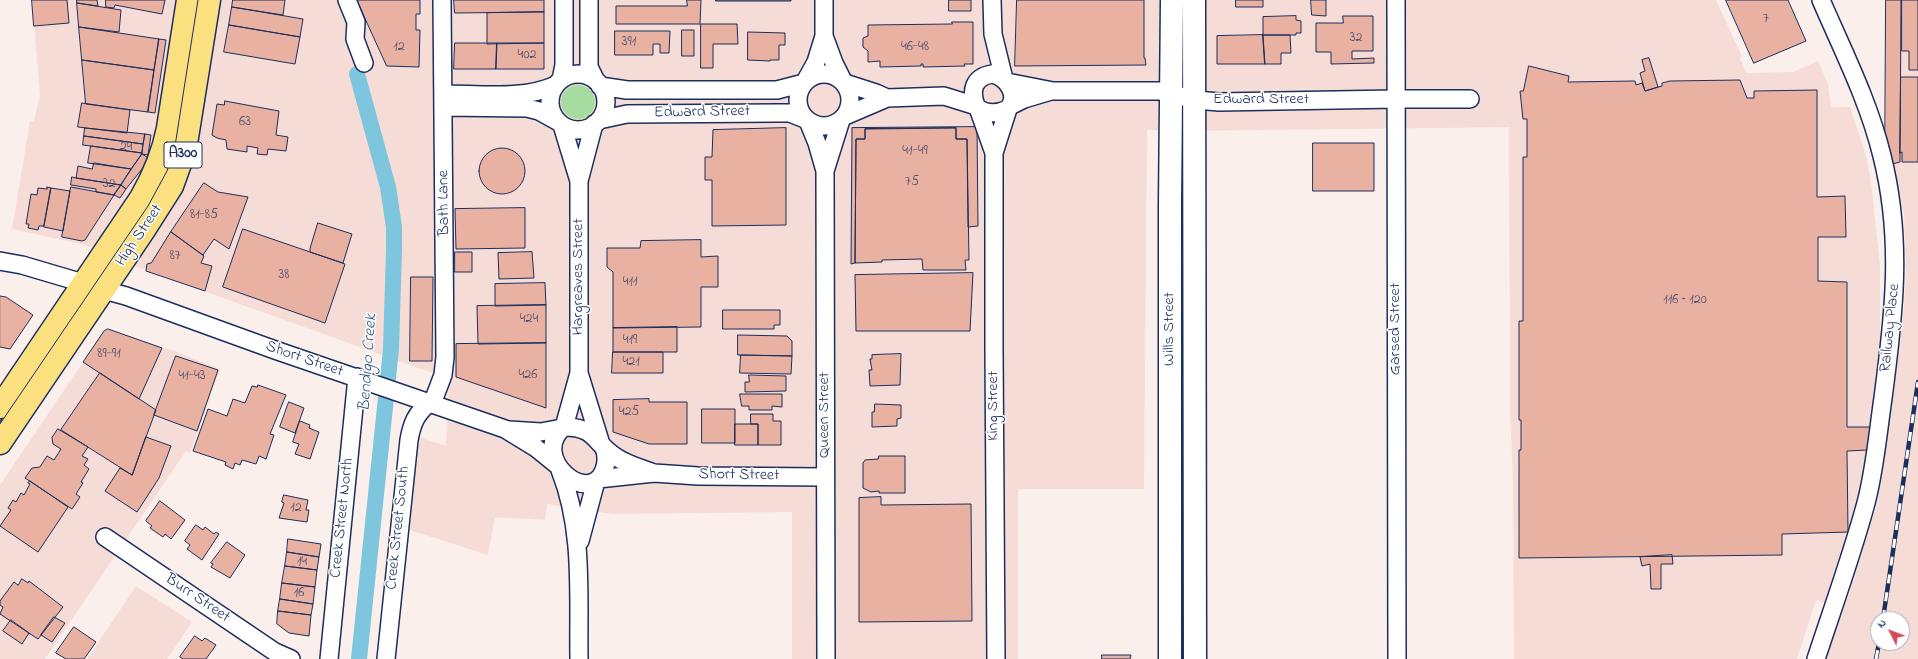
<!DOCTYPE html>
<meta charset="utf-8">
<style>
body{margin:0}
#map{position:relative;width:1918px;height:659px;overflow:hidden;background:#fbefec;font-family:"Indie Flower",sans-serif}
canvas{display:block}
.north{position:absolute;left:1870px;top:611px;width:40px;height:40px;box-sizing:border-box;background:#fff;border:1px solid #a4acbf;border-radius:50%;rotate:312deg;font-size:11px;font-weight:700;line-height:16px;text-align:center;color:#1b2f5e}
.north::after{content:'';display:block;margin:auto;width:14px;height:18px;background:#d1495b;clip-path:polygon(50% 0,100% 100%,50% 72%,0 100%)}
</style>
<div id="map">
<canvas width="1918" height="659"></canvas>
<div class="north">N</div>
</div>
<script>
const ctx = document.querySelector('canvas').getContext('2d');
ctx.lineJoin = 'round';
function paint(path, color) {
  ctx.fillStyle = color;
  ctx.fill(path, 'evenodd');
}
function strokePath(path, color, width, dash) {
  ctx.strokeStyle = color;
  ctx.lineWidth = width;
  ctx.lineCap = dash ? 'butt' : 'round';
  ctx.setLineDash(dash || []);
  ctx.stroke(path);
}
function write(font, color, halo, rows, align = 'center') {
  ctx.font = font + ' "Indie Flower",sans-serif';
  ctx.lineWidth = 3;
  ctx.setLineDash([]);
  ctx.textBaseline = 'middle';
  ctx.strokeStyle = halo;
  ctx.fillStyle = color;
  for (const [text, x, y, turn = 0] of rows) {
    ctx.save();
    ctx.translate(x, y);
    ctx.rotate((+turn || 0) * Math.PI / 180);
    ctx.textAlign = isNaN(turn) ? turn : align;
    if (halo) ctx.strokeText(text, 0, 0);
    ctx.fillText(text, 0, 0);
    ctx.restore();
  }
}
const built = new Path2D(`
 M32 0H1716L1742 57 1740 58 1746 73 1793 72 1818 61 1828 84 1831 107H1850L1867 159 1872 189 1880 267V370L1863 490 1827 603 1816 600 1797 659H1514L1513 477 1510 412 1509 127 1186 131 1147 130 1144 489H1018V659H792V512L612 514 547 504 545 520 495 517 488 555 410 530 418 437 446 446 449 379 145 270 85 245 12 229 30 121H34L40 95Z
 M1896 0H1918V659H1825L1877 504 1904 310 1906 269 1904 215 1895 177ZM1878 619H1902V643H1878Z
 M108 329 177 352 220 369 190 453 186 451 45 659H0V485L104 331Z
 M136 586 192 622 167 659H87Z`);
const green = new Path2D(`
 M561 102a17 17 0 1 1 34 0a17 17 0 1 1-34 0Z`);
const canal = new Path2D(`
 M357 74 388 187 394 227V250L391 349 359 659`);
const building = new Path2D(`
 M32 0H67L69 23 34 26Z
 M77 0H97L98 6 77 3Z
 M106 0H165L162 14 115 5 114 8 106 7Z
 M233 0H285L283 15 232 7Z
 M357 0H420V14H416V30H420L419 67 387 66Z
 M454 0H544V12L455 13Z
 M687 0H701L700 24H616V6H687Z
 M716 0H791V1H716Z
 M949 0H971V11H949Z
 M1017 0H1144V58H1145L1146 65 1015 66Z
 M1236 0H1263V7H1236Z
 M1311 0H1326V16L1312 15Z
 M1726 0H1788L1806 41 1754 63Z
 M1886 0H1901L1900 162 1885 166Z
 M1902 0H1918V70H1909V51H1902Z
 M77 3 121 10 119 32 79 27Z
 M232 7 303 19 300 37 229 25Z
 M544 12V43L487 44V13Z
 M1296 16V20L1301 21V33H1296V35H1263V17Z
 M1343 16H1373V51H1352V59L1374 58V63L1331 64V52H1316V23H1343Z
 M952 22H973V64H964L965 66 923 67V64H921V66L880 67V61L868 62V51L863 47V38L868 36V25L952 24Z
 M701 24H737L738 44H713V68H701Z
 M229 25 300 37 295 64 224 52Z
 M79 27 159 39 154 70 82 60Z
 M682 30H694V56H682Z
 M615 31H670L669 53H660V44H653V55H615Z
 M748 32 785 33V45H779V60H770V61L748 60Z
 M1263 35 1265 64H1217V36Z
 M1263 35H1290L1291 53H1281V64H1265Z
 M159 39 166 40 155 113 148 112Z
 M455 43H497L496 69H454Z
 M497 43H544V69H496Z
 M1649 58 1658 87 1645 91 1640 73 1645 71 1642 60Z
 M82 60 154 70 148 112 86 104Z
 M1529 66 1569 76 1568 82 1635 81 1636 85 1642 83 1645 91 1662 86V83L1670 81 1740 80 1747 98H1754V91L1817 90V197L1845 196 1846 237H1818V281L1847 282V427H1870L1868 450 1847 451 1848 532 1782 534V555L1519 558V450H1521V420H1519V321H1523V157H1527V119H1523L1520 91H1523Z
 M1901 77H1918V162H1902V152L1900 153Z
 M225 101 279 111 276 135 288 137 286 151 268 149 267 155 257 154 258 148 247 146V152L227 149 226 140 217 138 212 135 217 104 224 105Z
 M82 103 130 110 127 133 78 127Z
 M977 127 978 226 968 227 967 139H956V128L865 129V139H856L855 263 851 264 852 128Z
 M85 128 145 134 143 144 84 136Z
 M786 128V225L712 226V180H705V157H712L713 130Z
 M956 128V139H967L969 260H965L966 270H923L922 259 882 260V262L855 263 856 139H865V129Z
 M145 134 151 135 148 155 142 154Z
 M84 136 143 144 142 153 83 145Z
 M1313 143H1374V191H1313Z
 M91 146 142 153V154L131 169 88 163Z
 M479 171a23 23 0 1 1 46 0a23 23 0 1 1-46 0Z
 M142 154 150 159 126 189 121 185Z
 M94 163 131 169 121 185 76 178 78 166 92 169Z
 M72 177 76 178 121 185 114 195 96 192V189L71 185Z
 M204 183 218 192 248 197 229 249 214 239 203 255 171 232Z
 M121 185 126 189 120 198 114 195Z
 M47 187 51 188 44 226H39L38 230 28 228 29 224H26L31 194 37 195 38 188 47 189Z
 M71 187 114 195 85 240 82 241 62 237Z
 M51 188 70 191 63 231 44 227Z
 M525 208V248L456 249 455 209Z
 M318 223 352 234 343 263 310 252V249Z
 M243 229 345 264 325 323 223 287Z
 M171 232 204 256 201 263 212 266 205 291 146 271 147 264 151 263Z
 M701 240V257L718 256V287H701V327L613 328V272L607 267V248H640L641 241Z
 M455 252H472V272H455Z
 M532 252 534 278 499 279 498 253Z
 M973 273 970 331H856L855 275Z
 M411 277H433L432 361H410Z
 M545 283 546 305 495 306V284Z
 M0 296 6 297 33 315 10 349 0 347Z
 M546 305V343L478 344 477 306Z
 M723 310H780V325H774V329H723Z
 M677 327V352H613V328Z
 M108 329 162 348 139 399 83 362 104 331Z
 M738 335 787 336 792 341V356L738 355Z
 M546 343V408L456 377V344Z
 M613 352H663V373H612Z
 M901 354 900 385 870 386 869 370H872L870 359H872V355Z
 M741 355 792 356 791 374 740 373Z
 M176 356 218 370 197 431 154 415Z
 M100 373 156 410 132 475 61 430Z
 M749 375 786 376V391L745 392V382H749Z
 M258 385 286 395 270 434 274 435 266 459 259 456 256 464 242 460 240 465 235 463 233 469 225 465 226 462 193 451 208 409 227 416 233 399 245 403 252 386 257 387Z
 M740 394H782V407L772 406V410H749V406H742Z
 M649 399V402H687V444H649L613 432V400Z
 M289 402 304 408 295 433 280 427Z
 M875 404 901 405V418L897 419V426L872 427V412H874Z
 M702 409H735V443H702Z
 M751 414H773V421H781V445H758V424H751Z
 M300 421 310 425 309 428 319 432 310 459 295 454 299 444 293 442Z
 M735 424H758V445H735Z
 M58 429 88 447 82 456 88 459 84 465 89 469 81 482 83 483 76 494 80 497 72 509 25 478 32 468 40 467 47 456 54 460 61 449 53 444 52 438Z
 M146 437 171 446 159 478 137 512 105 491 120 468 132 475Z
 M879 456H905V493H879V491L871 492 863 488V463L865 460 878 459Z
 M30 481 68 507 38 552 0 526 11 510 8 508 13 500 16 502 21 493 24 495 30 484 28 483Z
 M284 495 308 500 306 510H309L307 522 279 518 284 503 282 502Z
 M881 497V505L971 504 972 621 859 622V498Z
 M160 501 185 520 171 539 165 534 163 537 150 528 152 526 146 521Z
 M196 525 203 530 205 527 214 534 216 532 219 534 202 560 187 549 190 545 185 541Z
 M288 539 321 544 319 557 287 552Z
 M227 542 245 555 230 578 211 567 213 564 211 563Z
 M287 552 319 557 317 570 285 566Z
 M1672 555 1673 564H1661V589H1651L1650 564 1642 566 1640 557Z
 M285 566 317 570 315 587 282 583Z
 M22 579 28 583 29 581 63 607 38 639 0 614 3 607 0 605V601L14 582 18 585Z
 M282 583 315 587 313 604 280 599Z
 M280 599 313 604 311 615 278 611Z
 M278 611 311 615 309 636 289 633 277 624Z
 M54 617 65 623 52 642 41 635Z
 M11 620 29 633 22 644 3 631Z
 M74 627 96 642 84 659H66L56 653Z
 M195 636 202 641 205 638 216 645 206 659H183L180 657Z
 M1102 655H1131L1130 659H1102Z`);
const street = new Path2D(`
 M347 0 356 22 355 39 364 63
 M589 0V67L596 81
 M824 0V36L834 63 843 81
 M992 0 993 34 1004 79
 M1396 0 1397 659
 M798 100a26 26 0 1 1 52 0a26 26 0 1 1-52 0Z
 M992 74C1007 77 1020 96 1008 109 997 114 985 115 976 106 970 90 974 77 992 74Z
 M550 102a28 28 0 1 1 56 0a28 28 0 1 1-56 0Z
 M561 80 564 65V0
 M806 80 816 62 824 36
 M1007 82 1053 91H1160L1196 100 1219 102 1395 99H1470
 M845 83 876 93 887 98
 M600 86 627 90H777L804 83
 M444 94C479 94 524 100 556 85
 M1010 106 1024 99 1051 91
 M444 107 527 108 539 111 557 121
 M978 108 994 153
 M845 116 887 98 944 96 976 106
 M599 120 627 114 777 113H790L805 119
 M808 121 817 143 825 171
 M562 125 579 181
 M0 261 22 265 83 283
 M104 290 126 296 275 350 505 429 536 448 557 465
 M579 373 600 441
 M432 404 443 375 445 357 442 0
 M564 427 579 373V181L594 124
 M509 430 541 432 562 428
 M603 446C607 454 607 462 604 470 589 509 528 456 564 427 597 427 593 443 616 457 628 465 641 468 654 473
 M560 470C584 530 578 595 579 659
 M598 479 654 473 698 476 824 477
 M105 537 275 652 291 659
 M580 541 596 481
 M329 659 357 377
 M386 659 409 440C412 423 416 414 429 403
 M826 659 825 171 841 120
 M996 659 994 350V153L1008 109
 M1816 659C1833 607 1852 555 1866 503 1875 469 1878 432 1883 398 1894 315 1903 239 1882 156 1869 102 1843 51 1821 0`);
const secondary = new Path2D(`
 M1194 0 1195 659
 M1170 659V204L1172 0`);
const highway = new Path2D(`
 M0 407 141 198C154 175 163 154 168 128L188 0
 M0 443 144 230 172 186 185 150 209 0`);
const tram = new Path2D(`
 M0 424 148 206 167 171 175 146 198 0`);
const rail = new Path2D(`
 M1883 619 1918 382
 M1876 659 1879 643`);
const numberNames = [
 ["7",1766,20],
 ["32",1356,39],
 ["391",629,43],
 ["12",399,48],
 ["46-48",915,48],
 ["402",527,56],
 ["63",245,123],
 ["24",126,148],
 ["41-49",915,152],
 ["75",912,183],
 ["32",109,185],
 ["81-85",204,216],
 ["87",175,257],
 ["38",284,276],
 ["411",630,283],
 ["116 – 120",1685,301],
 ["424",529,320],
 ["419",630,341],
 ["89-91",109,355],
 ["421",631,363],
 ["426",528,376],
 ["41-43",192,377],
 ["425",629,413],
 ["12",296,509],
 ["14",302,563],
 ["16",299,594]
];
const shields = [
 [183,155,38]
];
const shieldNames = [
 ["A300",183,155]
];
const streetNames = [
 ["Edward Street",1261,100],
 ["Edward Street",702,113,-1],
 ["Bath Lane",445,203,-91],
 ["High Street",140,236,-56],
 ["Hargreaves Street",579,277,-90],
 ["Railway Place",1891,328,-84],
 ["Wills Street",1170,329,-90],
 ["Garsed Street",1396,329,-90],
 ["Short Street",304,360,19],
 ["King Street",994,406,-90],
 ["Queen Street",825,415,-90],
 ["Short Street",739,476,1],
 ["Creek Street North",343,518,-84],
 ["Creek Street South",399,528,-84],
 ["Burr Street",197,599,34]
];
const waterNames = [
 ["Bendigo Creek",369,363,-86]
];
paint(built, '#f6dcd6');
paint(green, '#a6dc9f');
strokePath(canal, '#7dc6de', 16);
paint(building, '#e9b1a2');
strokePath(building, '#1b2f5e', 1);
strokePath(street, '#1b2f5e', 20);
strokePath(secondary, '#1b2f5e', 25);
strokePath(highway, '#1b2f5e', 25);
strokePath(street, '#fff', 17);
strokePath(secondary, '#fff', 22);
strokePath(highway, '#fbe080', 22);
strokePath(tram, '#1b2f5e', 1);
strokePath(rail, '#1b2f5e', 4.5);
strokePath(rail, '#fff', 3, [9]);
write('14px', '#4e506f', null, numberNames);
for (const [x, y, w] of shields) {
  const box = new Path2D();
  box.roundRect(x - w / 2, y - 13, w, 26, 3);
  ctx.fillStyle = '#fff';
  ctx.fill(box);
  strokePath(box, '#1b2f5e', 1);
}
write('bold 15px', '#1b2f5e', null, shieldNames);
write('16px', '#1b2f5e', '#fff', streetNames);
write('italic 17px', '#385c84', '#fff', waterNames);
</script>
